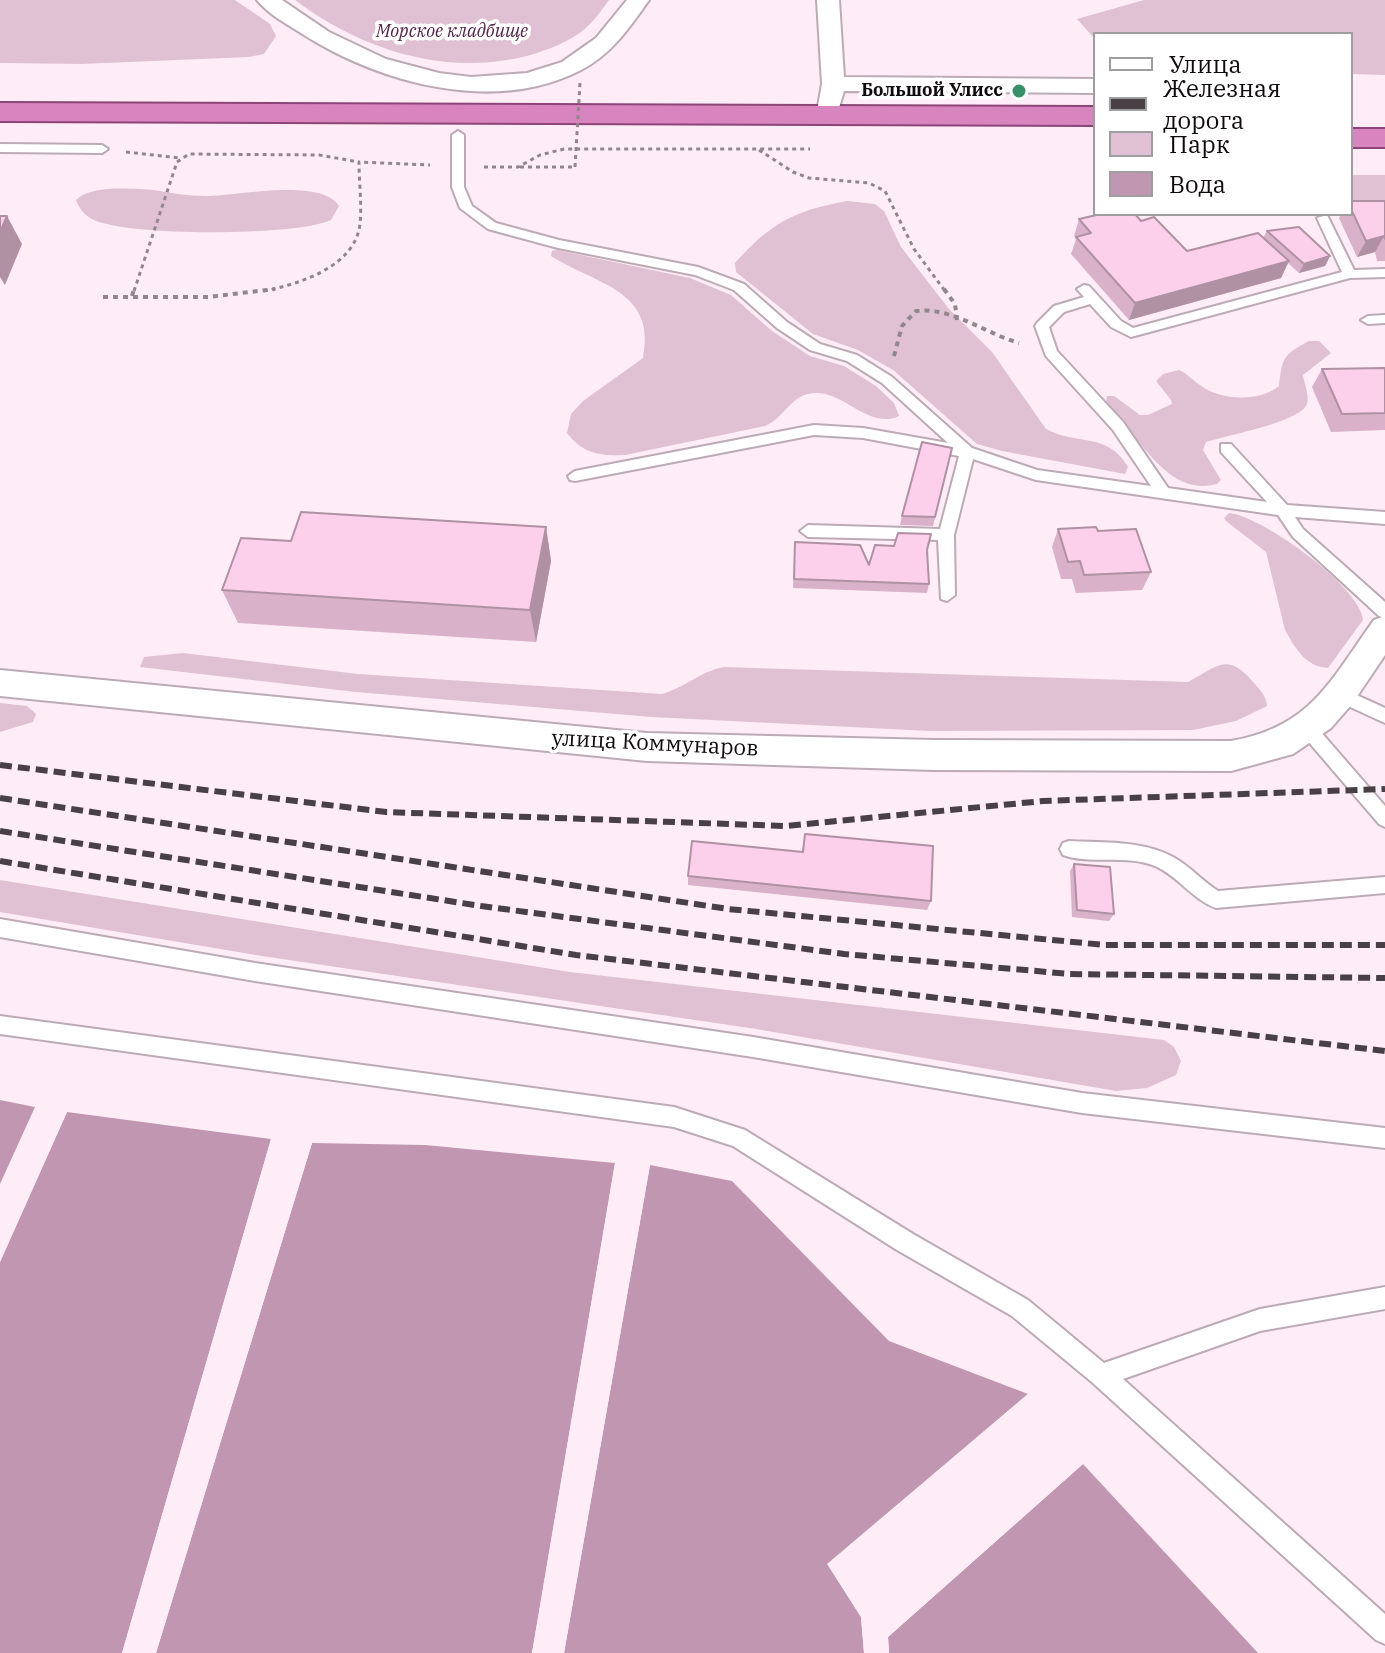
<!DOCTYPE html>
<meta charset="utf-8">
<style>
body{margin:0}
#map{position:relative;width:1385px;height:1653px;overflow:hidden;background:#feedf7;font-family:"IBM Plex Serif",serif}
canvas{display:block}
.legend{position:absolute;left:1093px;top:32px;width:260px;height:184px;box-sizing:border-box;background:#fff;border:2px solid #9f9d9e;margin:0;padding:10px 14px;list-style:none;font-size:24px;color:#0f0a0d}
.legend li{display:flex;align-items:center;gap:16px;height:40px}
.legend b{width:40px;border:2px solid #9f9d9e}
</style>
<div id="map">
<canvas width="1385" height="1653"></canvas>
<ul class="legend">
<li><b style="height:10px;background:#fff"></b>Улица</li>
<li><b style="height:10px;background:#484044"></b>Железная дорога</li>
<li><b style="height:22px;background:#dfc1d3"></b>Парк</li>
<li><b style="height:22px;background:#c096b1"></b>Вода</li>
</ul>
</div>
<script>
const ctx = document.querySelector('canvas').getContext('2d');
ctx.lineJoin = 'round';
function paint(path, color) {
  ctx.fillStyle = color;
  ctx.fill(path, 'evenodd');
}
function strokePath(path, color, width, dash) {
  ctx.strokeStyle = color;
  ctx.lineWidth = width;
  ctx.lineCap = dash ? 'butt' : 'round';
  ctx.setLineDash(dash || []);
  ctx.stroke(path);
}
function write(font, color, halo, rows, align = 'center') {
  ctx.font = font + ' "IBM Plex Serif",serif';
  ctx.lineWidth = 7;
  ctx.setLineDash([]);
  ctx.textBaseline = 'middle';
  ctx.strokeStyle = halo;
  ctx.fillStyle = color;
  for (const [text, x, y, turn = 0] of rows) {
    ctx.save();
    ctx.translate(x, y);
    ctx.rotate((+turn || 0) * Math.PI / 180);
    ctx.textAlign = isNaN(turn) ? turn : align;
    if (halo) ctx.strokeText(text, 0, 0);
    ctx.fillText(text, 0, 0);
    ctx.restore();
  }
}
const green = new Path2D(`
 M0 0H235L270 24 276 36 264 54 249 57 81 64 0 63Z
 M295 0H609C603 8 597 17 590 24 577 38 555 47 537 53 452 79 364 52 295 0Z
 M1144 0H1385V75L1351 74V34H1095V39L1077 19Z
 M1351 175H1385V201H1351Z
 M154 190C171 193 188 196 205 196 236 196 321 177 339 206L331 220C299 236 124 237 92 219 84 215 79 208 76 200 92 184 133 189 154 190Z
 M847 201 875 204 884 211 901 247 949 309 992 352 1046 429C1077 446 1107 431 1128 467L1125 474 1002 451 977 444 893 370 858 350 813 334 736 272 735 263C771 223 793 211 847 201Z
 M557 250 690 278 731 295 772 331 810 356 844 366 876 386 894 403 899 416C870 430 844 392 816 393 791 393 785 418 765 426L625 455C600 456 583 454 567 433L571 414 583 401 643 358C657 289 594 284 551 256L552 251Z
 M1309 341H1319L1331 353 1303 375C1304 383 1311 399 1306 406 1295 423 1228 435 1206 442L1203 450 1221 480 1217 484C1165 498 1138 432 1106 403L1107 396H1114L1140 415H1148L1172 404 1171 400 1156 381 1163 374 1179 370C1188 374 1192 380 1200 385 1220 401 1260 402 1279 386 1282 358 1283 355 1309 341Z
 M1229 513C1262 516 1361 587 1363 620L1328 668C1306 667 1295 648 1285 630L1266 552 1226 521 1224 518Z
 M183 653 358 674 662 694C684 688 701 671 724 667L1188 682C1219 665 1228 652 1254 683 1261 691 1266 696 1267 706L1236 721 1193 730 930 731 652 717 356 692 140 667 144 657Z
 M0 703 27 706 36 714 33 722 0 732Z
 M0 880 570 972 1164 1040 1174 1047 1181 1061 1176 1075 1147 1088 1116 1091 756 1029 262 956 0 912Z`);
const water = new Path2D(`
 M0 1100 35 1107 0 1184Z
 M67 1112 271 1139 122 1653H0V1262Z
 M312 1143 425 1145 615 1163 532 1653H156Z
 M650 1165 732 1181 889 1341 1028 1394 828 1564 861 1617 864 1653H564Z
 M1083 1464 1258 1653H889L888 1637Z`);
const pier = new Path2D(`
 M63 1111 67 1112 0 1262V1252Z
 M271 1139 275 1140 126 1653H122Z
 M308 1143H312L156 1653H152Z
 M615 1163H619L536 1653H532Z
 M645 1165H650L564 1653H560Z
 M1028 1394 1030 1397 833 1565 865 1616 867 1653H864L861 1617 827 1564Z
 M1081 1461 1083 1464 888 1637 889 1653H885L886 1634Z`);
const pathFar1 = new Path2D(`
 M759 150 793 172 809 178 869 183 885 191 914 249 945 291
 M126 152 180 158
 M484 167H518L540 155 564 149H810
 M520 167H575
 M134 291 177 162 189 154 319 155 359 162
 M264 291C299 284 355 267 360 224 362 204 359 182 359 162L430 165`);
const path = new Path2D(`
 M944 289 955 304 957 320
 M132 296 134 289
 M103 297H208L275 289
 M894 356 902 326 916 311C953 307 984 333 1019 343`);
const service = new Path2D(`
 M458 131 464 135V187L472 206 496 223 559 240 698 267 744 284 787 322 820 344 857 355 892 377 972 448 1037 470 1151 486 1113 430 1046 356 1035 326 1037 323 1054 306 1084 297 1077 289 1084 285 1089 286 1121 321 1133 328 1342 272 1317 218 1327 215 1354 270 1385 269V277L1350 278 1131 337 1111 327 1090 304 1064 312 1049 327 1057 351 1123 422 1168 488 1267 502 1221 452V444H1231L1287 505 1385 512V524L1295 517 1303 529 1385 602V618L1379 616 1293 537 1278 515 1036 480 973 459 954 535 955 595 947 601 941 599 938 540 808 537 800 531 808 525 940 529 959 456 863 438 814 435 575 481 570 480 568 476 575 471 814 425 863 428 948 443 882 383 847 361 810 350 777 328 734 290 695 275 558 248 488 229 460 208 452 187V135Z
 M0 144 102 145 108 149 102 153 0 152Z
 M1385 315V323L1368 324 1361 320 1368 316Z
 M1339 687 1385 708V723L1333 699 1331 694 1333 689Z
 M1307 721 1313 723 1385 806V827L1379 824 1301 733 1298 728 1301 723Z
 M1069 841C1103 843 1142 840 1173 857 1190 866 1202 881 1218 891L1385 877V893L1216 908C1192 899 1178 876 1155 866 1126 854 1091 865 1063 855L1060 849 1063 843Z
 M0 919 255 963 753 1037 1082 1093 1385 1128V1148L1082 1113 753 1057 255 981 0 937Z
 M0 1016 674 1107 745 1130 913 1234 1028 1300 1104 1363 1260 1309 1385 1287V1309L1260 1331 1123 1379 1385 1614V1644L1376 1640 1093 1383 1012 1316 897 1250 733 1146 674 1127 0 1034Z`);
const minor = new Path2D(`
 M257 0H282L329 32 386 59 439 73 471 77 527 73 562 62 596 38 627 0H649C630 27 611 55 581 70 494 115 379 83 301 33 287 24 268 14 257 0Z
 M817 0H839L844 77 1095 79V93L844 91 838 111H822L818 106 822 84Z
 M1385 616V655L1352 704 1331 728 1293 754 1231 771 933 770 647 761 0 696V670L647 733 933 740 1231 741C1311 727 1330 681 1374 620Z`);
const trunk = new Path2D(`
 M0 103 1095 107V125L0 121Z
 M1351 129H1385V147H1351Z`);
const rail = new Path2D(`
 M0 765 386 812 786 826 1043 801 1385 789
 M0 798 728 909 1105 945H1385
 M0 831 481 906 844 954 1070 974 1385 978
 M0 861 576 955 1385 1051`);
const pathBridge = new Path2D(`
 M575 167 580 83`);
const wall = new Path2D(`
 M1385 201V261H1377L1375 252 1357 257 1339 218 1341 214H1351V209Z
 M1079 219 1141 221 1187 251 1263 238 1267 231 1330 256 1325 266 1299 273 1288 263 1281 278 1129 320 1071 254 1076 239 1074 236Z
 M1385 368V430L1331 432 1312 387 1322 369Z
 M952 448 933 526 900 525 902 516Z
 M546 527 551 561 536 642 238 623 222 590 291 541Z
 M1058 529 1098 531 1151 572 1142 590 1076 593 1072 579H1061L1052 547Z
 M795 542 869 565 927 550 929 584 927 593 793 588Z
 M805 834 931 901 927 910 688 885V876L802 851Z
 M1074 864 1114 914 1109 921 1072 917 1070 871Z`);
const shadedWall = new Path2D(`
 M7 216 22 244 5 285 0 277V232Z
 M1384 236 1375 252 1357 257 1366 241Z
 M1330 256 1325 266 1299 273 1304 264Z
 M1289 261 1281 278 1129 320 1135 303Z
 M546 527 551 561 536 642 530 610Z`);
const building = new Path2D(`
 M1351 201H1385V239L1384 236 1366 241 1351 209Z
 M1101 214H1135L1141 221 1154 217 1187 251 1258 233 1289 261 1135 303 1076 237 1091 233 1079 219Z
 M0 216H7L0 232Z
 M1299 227 1330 256 1304 264 1267 231Z
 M1385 368V413L1342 414 1322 369Z
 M922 442 952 448 935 517 902 516Z
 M301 512 546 527 530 610 222 590 241 538 291 541Z
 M1096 527 1098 531 1136 529 1151 572 1084 575 1080 561 1068 562 1058 529Z
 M898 533 931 534 927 550 929 584 794 579 795 542 860 545 869 565 875 545 894 546Z
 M805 834 933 846 931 901 688 876 692 841 803 852Z
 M1074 864 1110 867 1114 914 1077 910Z`);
const markers = [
 [1019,91,8,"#369168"]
];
const farParknames = [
 ["Морское кладбище",452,32]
];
const farPoinames = [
 ["Большой Улисс",1003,91]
];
const streetNames = [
 ["улица Коммунаров",655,744,3]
];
paint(green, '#dfc1d3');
paint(water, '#c096b1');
paint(pier, '#feedf7');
strokePath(service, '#bcabb5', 4);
strokePath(minor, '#bcabb5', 4);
strokePath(trunk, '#8c4576', 4);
strokePath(pathFar1, '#92868d', 3, [4, 4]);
strokePath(path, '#92868d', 4, [5, 5]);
paint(service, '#fff');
paint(minor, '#fff');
paint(trunk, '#d884bf');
strokePath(rail, '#484044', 6, [12, 6]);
strokePath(pathBridge, '#92868d', 3, [4, 4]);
paint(wall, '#d9b2ca');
paint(shadedWall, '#b091a4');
paint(building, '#fccfeb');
strokePath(building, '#b091a4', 2);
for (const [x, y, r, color] of markers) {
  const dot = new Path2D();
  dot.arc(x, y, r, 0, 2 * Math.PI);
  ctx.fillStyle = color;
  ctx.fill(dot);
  strokePath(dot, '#fff', 3);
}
write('italic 18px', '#562247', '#fff', farParknames);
write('bold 18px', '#0f0a0d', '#fff', farPoinames, 'right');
write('22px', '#0f0a0d', '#fff', streetNames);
</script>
